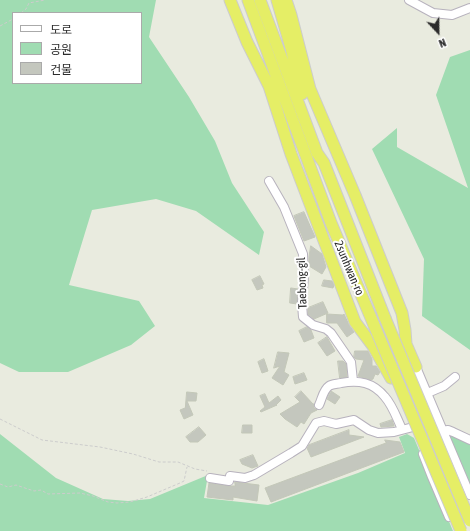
<!DOCTYPE html>
<meta charset="utf-8">
<style>
body{margin:0}
#map{position:relative;width:470px;height:531px;overflow:hidden;background:#e9ebdf;font-family:"Asap Condensed","Noto Sans KR",sans-serif}
canvas{display:block}
.legend{position:absolute;left:12px;top:12px;width:130px;height:72px;box-sizing:border-box;background:#fff;border:1px solid #aaa;margin:0;padding:5px 7px;list-style:none;font-size:12px;color:#2b2b2b}
.legend li{display:flex;align-items:center;gap:8px;height:20px}
.legend b{width:20px;border:1px solid #aaa}
.north{position:absolute;left:418px;top:12px;width:40px;height:40px;-webkit-text-stroke:3px #fff;paint-order:stroke;rotate:158deg;font-size:11px;font-weight:700;line-height:16px;text-align:center;color:#2b2b2b}
.north::after{content:'';display:block;margin:auto;width:14px;height:18px;background:#2b2b2b;clip-path:polygon(50% 0,100% 100%,50% 72%,0 100%)}
</style>
<div id="map">
<canvas width="470" height="531"></canvas>
<ul class="legend">
<li><b style="height:5px;background:#fff"></b>도로</li>
<li><b style="height:11px;background:#a0dcb2"></b>공원</li>
<li><b style="height:11px;background:#c4c7be"></b>건물</li>
</ul>
<div class="north">N</div>
</div>
<script>
const ctx = document.querySelector('canvas').getContext('2d');
ctx.lineJoin = 'round';
function paint(path, color) {
  ctx.fillStyle = color;
  ctx.fill(path, 'evenodd');
}
function strokePath(path, color, width, dash) {
  ctx.strokeStyle = color;
  ctx.lineWidth = width;
  ctx.lineCap = dash ? 'butt' : 'round';
  ctx.setLineDash(dash || []);
  ctx.stroke(path);
}
function write(font, color, halo, rows, align = 'center') {
  ctx.font = font + ' "Asap Condensed",sans-serif';
  ctx.lineWidth = 4;
  ctx.setLineDash([]);
  ctx.textBaseline = 'middle';
  ctx.strokeStyle = halo;
  ctx.fillStyle = color;
  for (const [text, x, y, turn = 0] of rows) {
    ctx.save();
    ctx.translate(x, y);
    ctx.rotate((+turn || 0) * Math.PI / 180);
    ctx.textAlign = isNaN(turn) ? turn : align;
    if (halo) ctx.strokeText(text, 0, 0);
    ctx.fillText(text, 0, 0);
    ctx.restore();
  }
}
const green = new Path2D(`
 M0 0H156L149 37 189 97 215 141 232 183 264 232 259 255 196 211 156 199 92 210 69 285 139 301 155 326 131 345 68 372H19L0 363ZM13 13H141V83H13Z
 M470 50V350L422 316 424 259 372 149 397 128V147L468 188 436 95 450 57Z
 M0 434 56 478 103 499 128 501 150 499 208 475 204 498 268 505 358 473 405 453 399 437 407 434 414 438 453 531H0Z
 M447 435 455 437 470 444V489Z`);
const building = new Path2D(`
 M304 212 315 237 304 241 294 216Z
 M311 246 322 254 326 267 322 274 309 266V257Z
 M260 276 264 284 262 285 263 288 257 290 252 280Z
 M324 280 332 281 334 285 333 288 322 286Z
 M291 288 298 289 297 304 290 303Z
 M323 302 328 313 314 319 308 314V308Z
 M327 314 343 315 344 314 349 325 354 332 347 337 337 323H327Z
 M307 327 311 330 314 338 304 342 299 331Z
 M327 337 335 351 327 356 318 343Z
 M355 351H368L372 359V366H376L380 372 378 375 375 374 373 379 371 380 358 376 364 360 356 359 354 357Z
 M278 352 289 353 284 372 289 375 283 385 272 378 280 366 274 368Z
 M264 359 268 371 262 373 258 362Z
 M338 361H343L346 364 347 377 340 378Z
 M304 373 307 380 295 384 293 377Z
 M301 391 313 404H314V408L317 410 311 413 304 424 301 422 297 427 285 419 280 414 300 402 295 397Z
 M331 391 340 397 335 404 327 399Z
 M187 392 197 393 196 401H187L193 415 184 419 180 410 185 408Z
 M265 394 269 403 278 396 281 400 276 405H277L261 412 260 411 265 407 260 396Z
 M392 420 394 426 381 427 380 424Z
 M243 425H252V433H242Z
 M199 427 206 435 198 442H190L186 437Z
 M349 430V435L364 437 311 457 307 448 309 445Z
 M385 440 400 442 404 452 271 502 265 488 386 443Z
 M253 455 258 466 252 468 242 464 240 460Z
 M235 482 259 485 257 501 233 497V500L207 497 209 483 229 486H235Z`);
const path = new Path2D(`
 M21 13 26 9 29 3 45 0
 M0 26 13 19
 M0 419 42 440 100 447 133 454 159 462H178L195 469 207 471
 M0 484 8 487 16 485 34 491 41 490 48 494 80 493 93 496 108 502 117 503 130 502 147 497 180 483 184 481 187 467`);
const minor = new Path2D(`
 M409 0 433 13 452 15 470 8
 M269 181 284 207 303 254 304 276 302 304 303 317 313 325 326 329 331 333 351 362 353 381
 M416 367 470 495
 M430 392 444 386 455 377
 M319 405C322 399 323 390 329 386 332 384 337 384 341 383 359 380 373 382 385 397 393 406 397 419 402 429
 M423 454 432 477 449 517
 M210 478 229 481 230 476 245 478 254 475 291 453 302 446 316 423 324 421 336 424 354 420 369 430 378 433 394 432 413 427 443 431 448 430 453 432 470 440`);
const highway = new Path2D(`
 M230 0 247 42 269 86 291 154 355 322 373 346 391 378
 M248 0 331 223 374 325
 M260 0 317 153 324 163 385 318
 M277 0 291 48 302 94
 M286 0 291 15 310 89 355 195 402 313 405 330 406 344 416 367`);
const highwayBridge = new Path2D(`
 M385 318 470 521
 M374 325 461 531`);
const streetNames = [
 ["2sunhwan-ro",349,268,67],
 ["Taebong-gil",302,283,-92]
];
paint(green, '#a0dcb2');
paint(building, '#c4c7be');
strokePath(building, '#c3c7b8', 1);
strokePath(minor, '#b7b2bd', 10);
strokePath(highway, '#ccc', 13);
strokePath(path, '#ccc', 1, [3, 2]);
strokePath(minor, '#fff', 8);
strokePath(highway, '#e5ee66', 11);
strokePath(highwayBridge, '#ccc', 13, []);
strokePath(highwayBridge, '#e5ee66', 11);
write('12px', '#2b2b2b', '#fff', streetNames);
</script>
